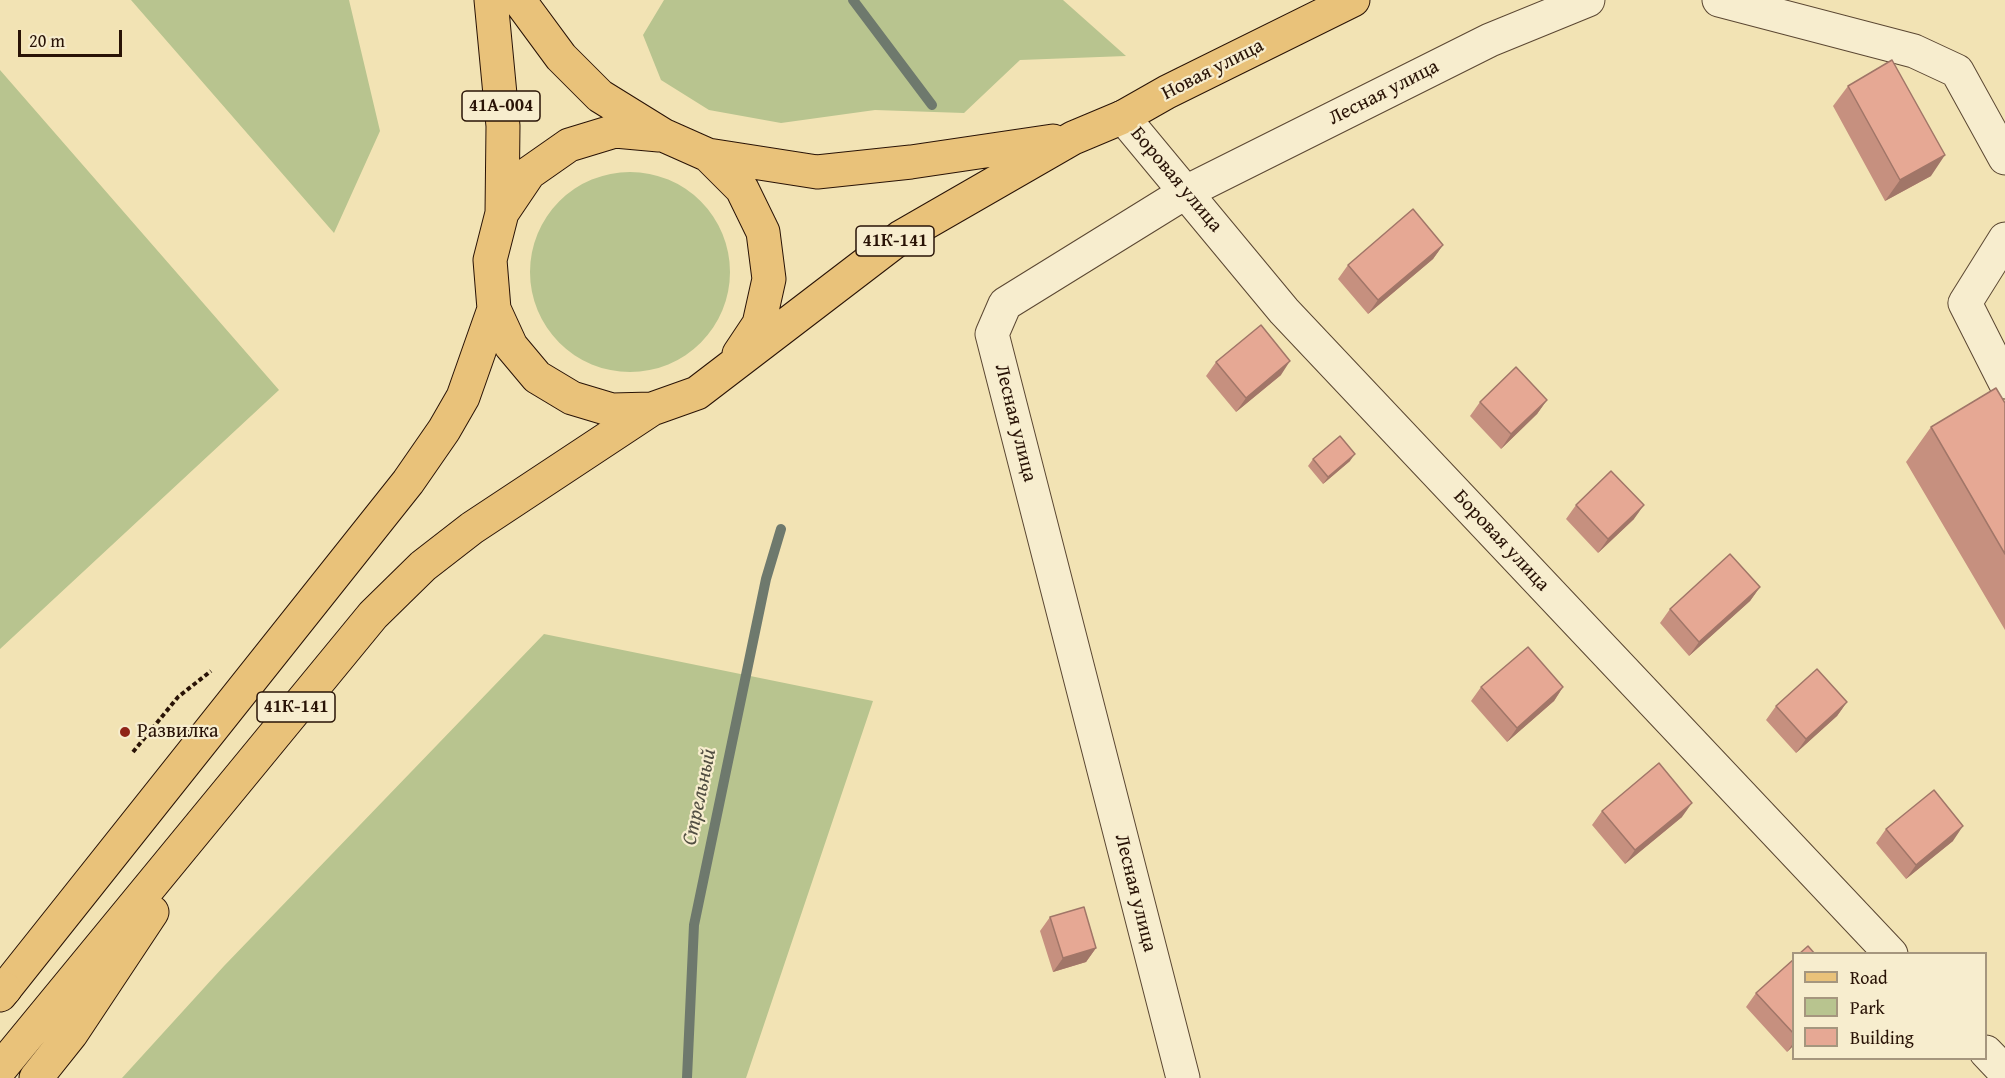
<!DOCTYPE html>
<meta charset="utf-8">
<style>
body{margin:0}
#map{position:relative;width:2005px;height:1078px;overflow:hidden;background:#f2e3b4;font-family:"Gentium Book Plus",serif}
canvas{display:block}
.legend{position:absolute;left:1792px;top:952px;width:195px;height:108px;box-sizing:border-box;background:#f7edce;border:2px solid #a5967e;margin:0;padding:8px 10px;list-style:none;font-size:18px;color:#291306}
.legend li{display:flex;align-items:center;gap:12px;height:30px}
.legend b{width:30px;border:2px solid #a5967e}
.scale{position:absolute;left:18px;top:30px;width:104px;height:27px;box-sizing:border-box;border:3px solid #291306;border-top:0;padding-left:8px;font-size:18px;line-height:21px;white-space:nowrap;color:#291306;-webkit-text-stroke:4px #f7edce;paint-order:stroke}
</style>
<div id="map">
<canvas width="2005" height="1078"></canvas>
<ul class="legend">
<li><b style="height:8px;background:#e9c27a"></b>Road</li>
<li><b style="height:16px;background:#b8c48f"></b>Park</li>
<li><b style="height:16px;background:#e6a894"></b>Building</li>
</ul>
<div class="scale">20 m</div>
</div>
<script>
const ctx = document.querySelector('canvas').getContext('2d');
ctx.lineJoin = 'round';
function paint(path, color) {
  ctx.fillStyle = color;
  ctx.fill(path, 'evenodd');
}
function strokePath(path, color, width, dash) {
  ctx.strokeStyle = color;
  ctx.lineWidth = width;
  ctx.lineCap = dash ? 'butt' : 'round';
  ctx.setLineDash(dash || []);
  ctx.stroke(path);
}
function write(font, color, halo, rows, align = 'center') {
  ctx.font = font + ' "Gentium Book Plus",serif';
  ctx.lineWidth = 4.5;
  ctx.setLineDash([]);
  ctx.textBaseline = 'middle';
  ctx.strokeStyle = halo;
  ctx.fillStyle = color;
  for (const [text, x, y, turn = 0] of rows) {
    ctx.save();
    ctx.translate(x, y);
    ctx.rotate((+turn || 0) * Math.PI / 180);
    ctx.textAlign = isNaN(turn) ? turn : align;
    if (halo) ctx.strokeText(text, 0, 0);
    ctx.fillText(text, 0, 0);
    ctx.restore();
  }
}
const green = new Path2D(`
 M131 0H349L380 131 334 233Z
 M664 0H1063L1126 56 1020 60 964 113 875 110 781 123 709 110 661 80 643 35Z
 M0 70 279 390 0 649Z
 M530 272a100 100 0 1 1 200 0a100 100 0 1 1-200 0Z
 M544 634 873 701 746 1078H122L224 966Z`);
const stream = new Path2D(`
 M853 0 932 105
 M687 1078 694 925 766 579 781 529`);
const path = new Path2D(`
 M133 752 178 697 211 671`);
const minor = new Path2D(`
 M1719 0 1914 51 1957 71 2005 158
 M1123 117 1284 311 1891 954
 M2005 239 1965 303 2005 382
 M1986 1052 2005 1072
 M1183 1078 992 334 1005 304 1186 192 1490 40 1588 0`);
const major = new Path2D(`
 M491 0 503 126 502 213 490 260 494 309 511 346 537 377 572 398 612 410 652 409
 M519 0 561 57 600 96 663 135 708 155 817 172 911 162 1053 141
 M708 155 742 189 763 232 769 279 759 324 739 354
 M502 213 529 173 569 145 615 131 659 135
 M0 995 408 482 444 430 463 397 494 309
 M0 1069 373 615 423 566 472 528 652 409 697 393 901 237 1073 138 1123 117 1167 92 1353 0
 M36 1078 71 1034 152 912`);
const highway = new Path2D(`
 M0 993 5 989`);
const wall = new Path2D(`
 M1848 86 1931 176 1885 201 1833 106Z
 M1443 245 1433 259 1368 314 1338 279 1348 265Z
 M1216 362 1281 375 1236 412 1206 376Z
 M1547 400 1537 414 1501 449 1470 416 1480 402Z
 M2005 403V630L1906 462 1931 427Z
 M1313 459 1350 461 1323 484 1308 466Z
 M1576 505 1634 519 1598 553 1566 519Z
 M1760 587 1750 601 1689 656 1660 623 1670 609Z
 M1481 687H1563L1554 701 1507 742 1471 701Z
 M1847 702 1837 716 1796 753 1766 720 1776 706Z
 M1602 811 1682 817 1625 864 1592 825Z
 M1886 829 1953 841 1906 879 1876 843Z
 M1050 917 1096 948 1086 962 1053 972 1040 931Z
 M1794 959V1045L1787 1052 1746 1007 1756 993Z`);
const shadedWall = new Path2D(`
 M1945 155 1931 176 1885 201 1900 180Z
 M1443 245 1433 259 1368 314 1378 300Z
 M1290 361 1281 375 1236 412 1246 398Z
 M1547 400 1537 414 1501 449 1511 434Z
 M1355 454 1350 461 1323 484 1328 477Z
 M1644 505 1634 519 1598 553 1608 539Z
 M1760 587 1750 601 1689 656 1699 642Z
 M1563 687 1554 701 1507 742 1517 728Z
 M1847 702 1837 716 1796 753 1806 739Z
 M1692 803 1682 817 1625 864 1635 850Z
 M1963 826 1953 841 1906 879 1916 865Z
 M1096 948 1086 962 1053 972 1063 958Z
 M1794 1042V1045L1787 1052Z`);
const building = new Path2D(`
 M1892 60 1945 155 1900 180 1848 86Z
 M1413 209 1443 245 1378 300 1348 265Z
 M1261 325 1290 361 1246 398 1216 362Z
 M1516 367 1547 400 1511 434 1480 402Z
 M1996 388 2005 403V554L1931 427Z
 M1340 436 1355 454 1328 477 1313 459Z
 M1611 471 1644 505 1608 539 1576 505Z
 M1730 554 1760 587 1699 642 1670 609Z
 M1528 647 1563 687 1517 728 1481 687Z
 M1817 669 1847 702 1806 739 1776 706Z
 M1659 763 1692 803 1635 850 1602 811Z
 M1934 790 1963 826 1916 865 1886 829Z
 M1084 907 1096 948 1063 958 1050 917Z
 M1808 946 1815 954H1799Z
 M1794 959V1034L1756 993Z`);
const markers = [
 [125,732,6,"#8f2418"]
];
const shields = [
 [501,106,78],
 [895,241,78],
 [296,707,78]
];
const shieldNames = [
 ["41А-004",501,106],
 ["41К-141",895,241],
 ["41К-141",296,707]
];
const streetNames = [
 ["Новая улица",1213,70,-27],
 ["Лесная улица",1384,93,-27],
 ["Боровая улица",1176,180,50],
 ["Лесная улица",1015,423,76],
 ["Боровая улица",1501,541,47],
 ["Лесная улица",1135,893,76]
];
const poiNames = [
 ["Развилка",137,732]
];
const waterNames = [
 ["Стрельный",700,797,-78]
];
paint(green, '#b8c48f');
strokePath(stream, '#6e796d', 10);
strokePath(minor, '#5b4732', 35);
strokePath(major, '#291306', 35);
strokePath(highway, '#291306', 35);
strokePath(path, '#291306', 4, [4.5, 3]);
strokePath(minor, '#f7edce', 33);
strokePath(major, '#e9c27a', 33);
strokePath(highway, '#e9c27a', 33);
paint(wall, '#c6907f');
paint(shadedWall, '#a17668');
paint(building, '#e6a894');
strokePath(building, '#a17668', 1.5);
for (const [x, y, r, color] of markers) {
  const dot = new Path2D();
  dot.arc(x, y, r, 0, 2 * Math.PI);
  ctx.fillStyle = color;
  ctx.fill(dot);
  strokePath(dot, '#f7edce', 2);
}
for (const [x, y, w] of shields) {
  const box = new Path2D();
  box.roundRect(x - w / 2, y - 15, w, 30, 4.5);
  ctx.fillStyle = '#f7edce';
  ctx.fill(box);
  strokePath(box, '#291306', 1.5);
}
write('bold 18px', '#291306', null, shieldNames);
write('20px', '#291306', '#f7edce', streetNames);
write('20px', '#291306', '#f7edce', poiNames, 'left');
write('italic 21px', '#514e42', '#f7edce', waterNames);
</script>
